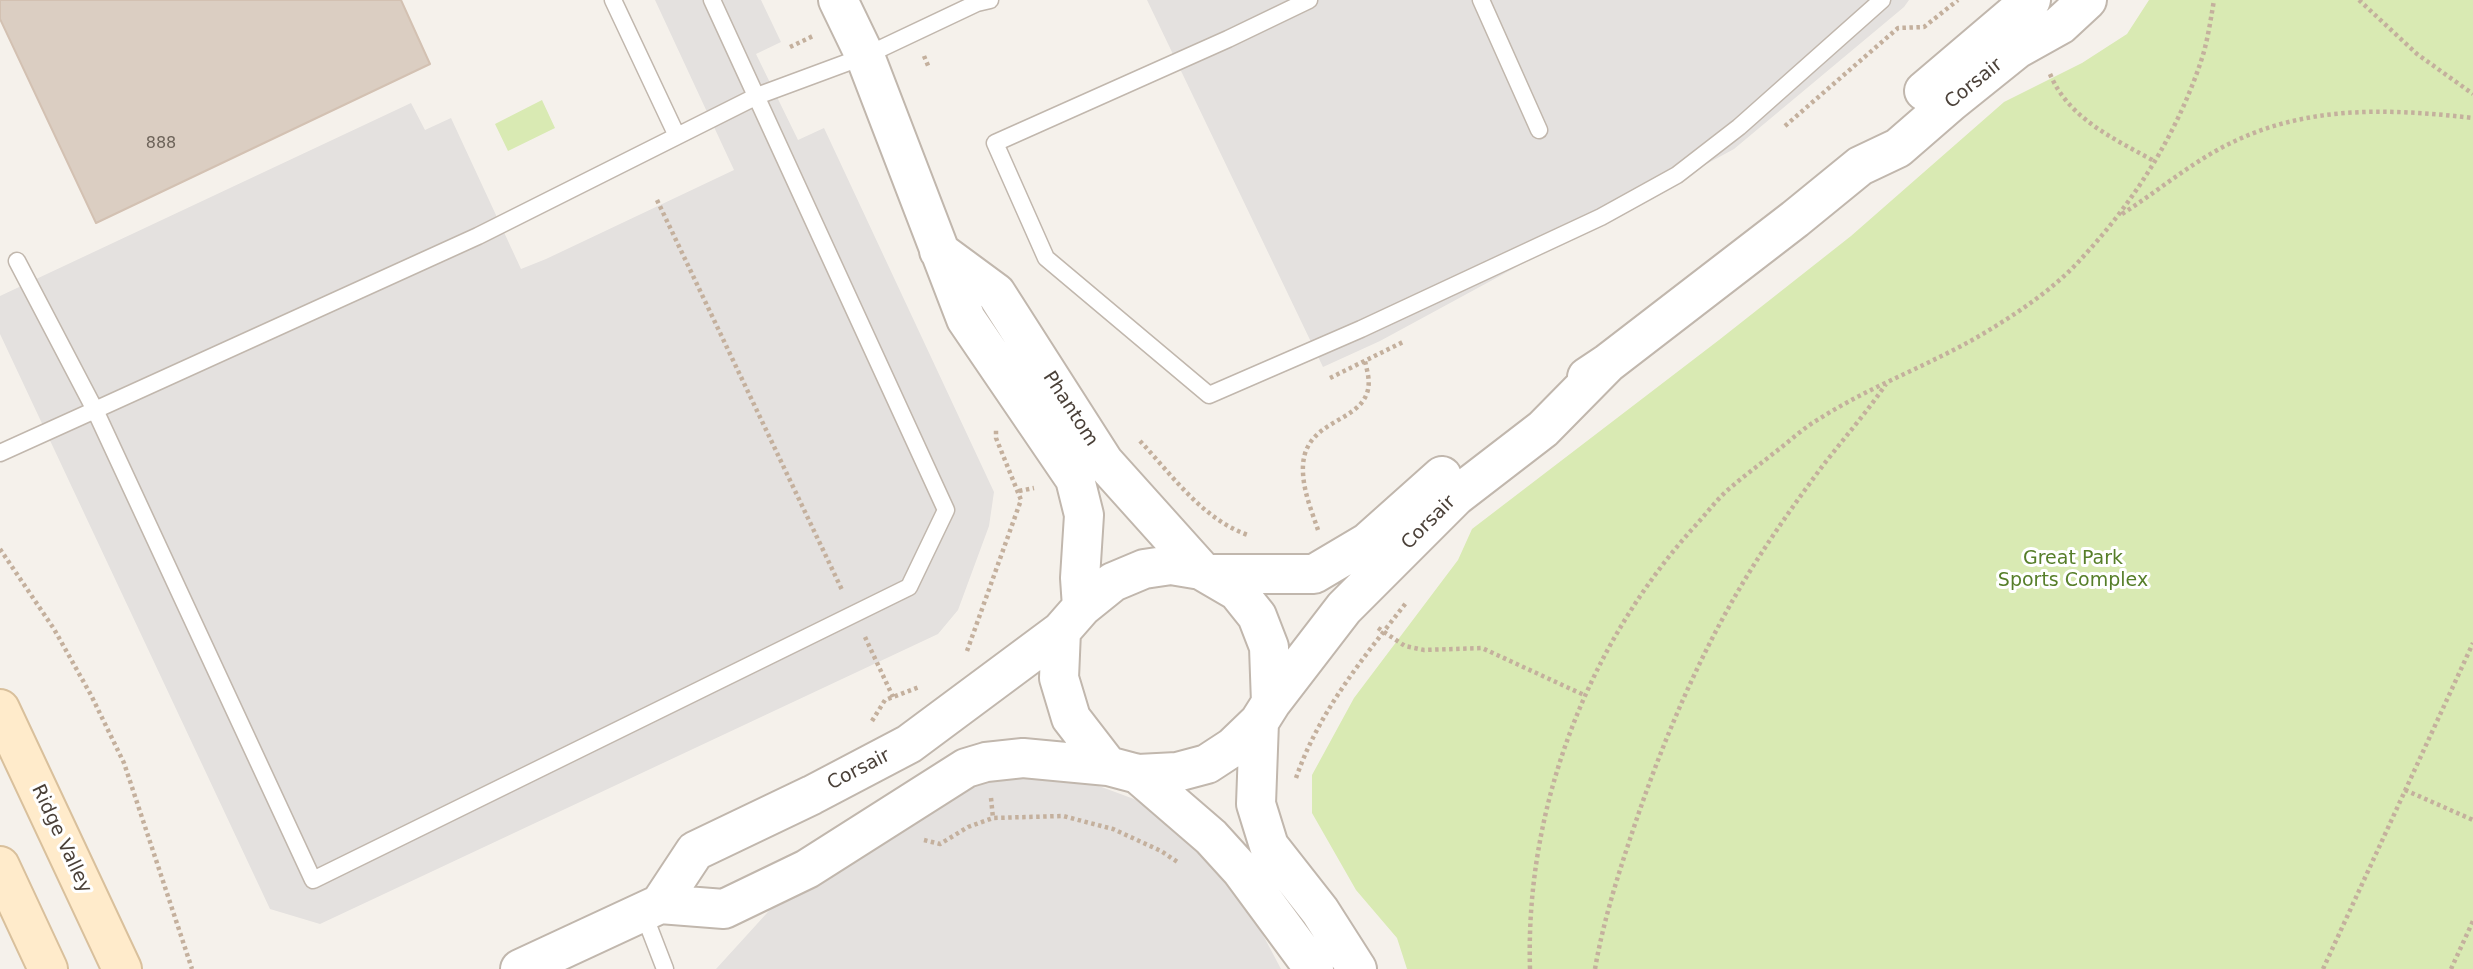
<!DOCTYPE html>
<style>
body{margin:0}
canvas{display:block;background:#f5f1eb}
</style>
<canvas width="2473" height="969"></canvas>
<script>
const ctx = document.querySelector('canvas').getContext('2d');
ctx.lineJoin = 'round';
function paint(path, color) {
  ctx.fillStyle = color;
  ctx.fill(path, 'evenodd');
}
function strokePath(path, color, width, dash) {
  ctx.strokeStyle = color;
  ctx.lineWidth = width;
  ctx.lineCap = dash ? 'butt' : 'round';
  ctx.setLineDash(dash || []);
  ctx.stroke(path);
}
function write(font, color, halo, rows, align = 'center') {
  ctx.font = font + ' "DejaVu Sans",sans-serif';
  ctx.lineWidth = 6;
  ctx.setLineDash([]);
  ctx.textBaseline = 'middle';
  ctx.strokeStyle = halo;
  ctx.fillStyle = color;
  for (const [text, x, y, turn = 0] of rows) {
    ctx.save();
    ctx.translate(x, y);
    ctx.rotate((+turn || 0) * Math.PI / 180);
    ctx.textAlign = isNaN(turn) ? turn : align;
    if (halo) ctx.strokeText(text, 0, 0);
    ctx.fillText(text, 0, 0);
    ctx.restore();
  }
}
const green = new Path2D(`
 M2149 0H2473V969H1407L1397 938 1356 890 1312 813V775L1354 698 1458 560 1472 529 1719 340 1851 236 2004 102 2082 63 2127 34Z
 M542 100 555 128 508 151 495 124Z`);
const parking = new Path2D(`
 M655 0H761L781 42 756 54 798 140 824 128 994 492 989 526 958 610 938 634 320 924 270 909 0 334V296L411 103 425 130 451 118 521 269 546 259 734 170Z
 M1147 0H1909L1904 7 1734 149 1380 341 1323 367Z
 M1023 758 1134 799 1211 837 1281 969H716L807 869Z`);
const building = new Path2D(`
 M0 0H401L430 64 96 223 0 19Z`);
const path = new Path2D(`
 M2359 0 2417 54 2473 94
 M790 47 815 35
 M924 56 929 68
 M2050 74C2069 119 2113 138 2154 161
 M1785 126 1898 28 1924 27 1958 0
 M657 200 843 592
 M2122 214C2155 193 2186 167 2221 148 2301 105 2385 108 2473 118
 M1330 378 1405 341
 M1140 441C1172 475 1202 519 1248 535
 M1019 491 1034 488
 M1318 530C1312 512 1304 493 1303 473 1300 420 1356 425 1367 393 1371 382 1367 371 1365 361
 M0 549 54 629 91 695 124 763 192 969
 M1378 628 1405 646 1424 650 1482 648 1584 695
 M865 637 893 697
 M967 651 1021 500 996 438V430
 M872 721 885 700 919 687
 M1296 778C1319 711 1364 657 1406 603
 M2405 790 2473 820
 M991 798 993 818
 M924 840 940 844 968 827 993 818 1063 816 1113 829 1161 851 1179 863
 M1530 969C1525 808 1588 644 1695 526 1707 513 1717 499 1730 488 1744 476 1759 465 1774 453 1789 442 1803 428 1819 419 1872 385 1933 364 1986 332 2019 312 2055 288 2081 259 2135 201 2179 131 2203 55 2208 38 2211 18 2214 0
 M1595 969C1603 922 1618 875 1633 830 1664 737 1704 643 1757 560 1778 527 1801 495 1824 464 1845 437 1867 412 1886 384
 M2323 969 2473 643
 M2451 969 2473 921`);
const service = new Path2D(`
 M613 0 677 136
 M1309 0 1228 39 995 143 1046 258 1209 395 1361 329 1601 217 1677 175 1739 127 1882 0
 M1481 0 1539 130
 M17 261 95 410 478 236 757 96 865 56 977 3 990 0
 M0 453 95 410 313 880 909 587 946 510 712 0
 M643 912 665 969`);
const tertiary = new Path2D(`
 M838 0 865 56 966 319 1075 479 1084 515 1080 578 1082 607
 M1924 91 2031 0
 M939 251 996 293 1104 462 1201 570
 M1587 377 1608 363 1795 219 1860 166 1898 148 1951 102 2017 49 2060 25 2087 0
 M1210 574H1314L1368 542 1442 476
 M1061 631 1059 678 1071 718 1108 766
 M1259 722 1256 804 1269 846 1320 911 1357 969
 M1138 774 1211 837 1241 870 1314 969
 M660 904 695 851 812 795 909 744 1061 631 1082 607 1113 582 1144 569 1171 565 1201 570 1237 591 1257 616 1269 647 1271 703
 M520 969 660 904 724 909 807 869 966 768 986 762 1023 758 1108 766 1138 774 1177 772 1207 764 1233 747 1259 722 1271 703 1344 608 1456 496 1543 429 1608 363`);
const secondary = new Path2D(`
 M0 709 122 969
 M0 866 48 969`);
const numberNames = [
 ["888",161,144]
];
const streetNames = [
 ["Corsair",1974,84,-39],
 ["Phantom",1070,409,57],
 ["Corsair",1429,523,-45],
 ["Corsair",859,770,-27],
 ["Ridge Valley",61,839,65]
];
const parkNames = [
 ["Great Park",2073,559],
 ["Sports Complex",2073,581]
];
paint(green, '#d9eab3');
paint(parking, '#e4e1df');
paint(building, '#dbcec2');
strokePath(building, '#d3c1b2', 2);
strokePath(service, '#c1b7ad', 19);
strokePath(tertiary, '#c1b7ad', 42);
strokePath(secondary, '#d9c09c', 42);
strokePath(path, '#c4b09d', 4.5, [3.5, 3.5]);
strokePath(service, '#fff', 16);
strokePath(tertiary, '#fff', 38);
strokePath(secondary, '#ffebcb', 38);
write('16px', '#6e645a', null, numberNames);
write('19px', '#4a4038', '#fff', streetNames);
write('19px', '#567e29', '#fff', parkNames);
</script>
